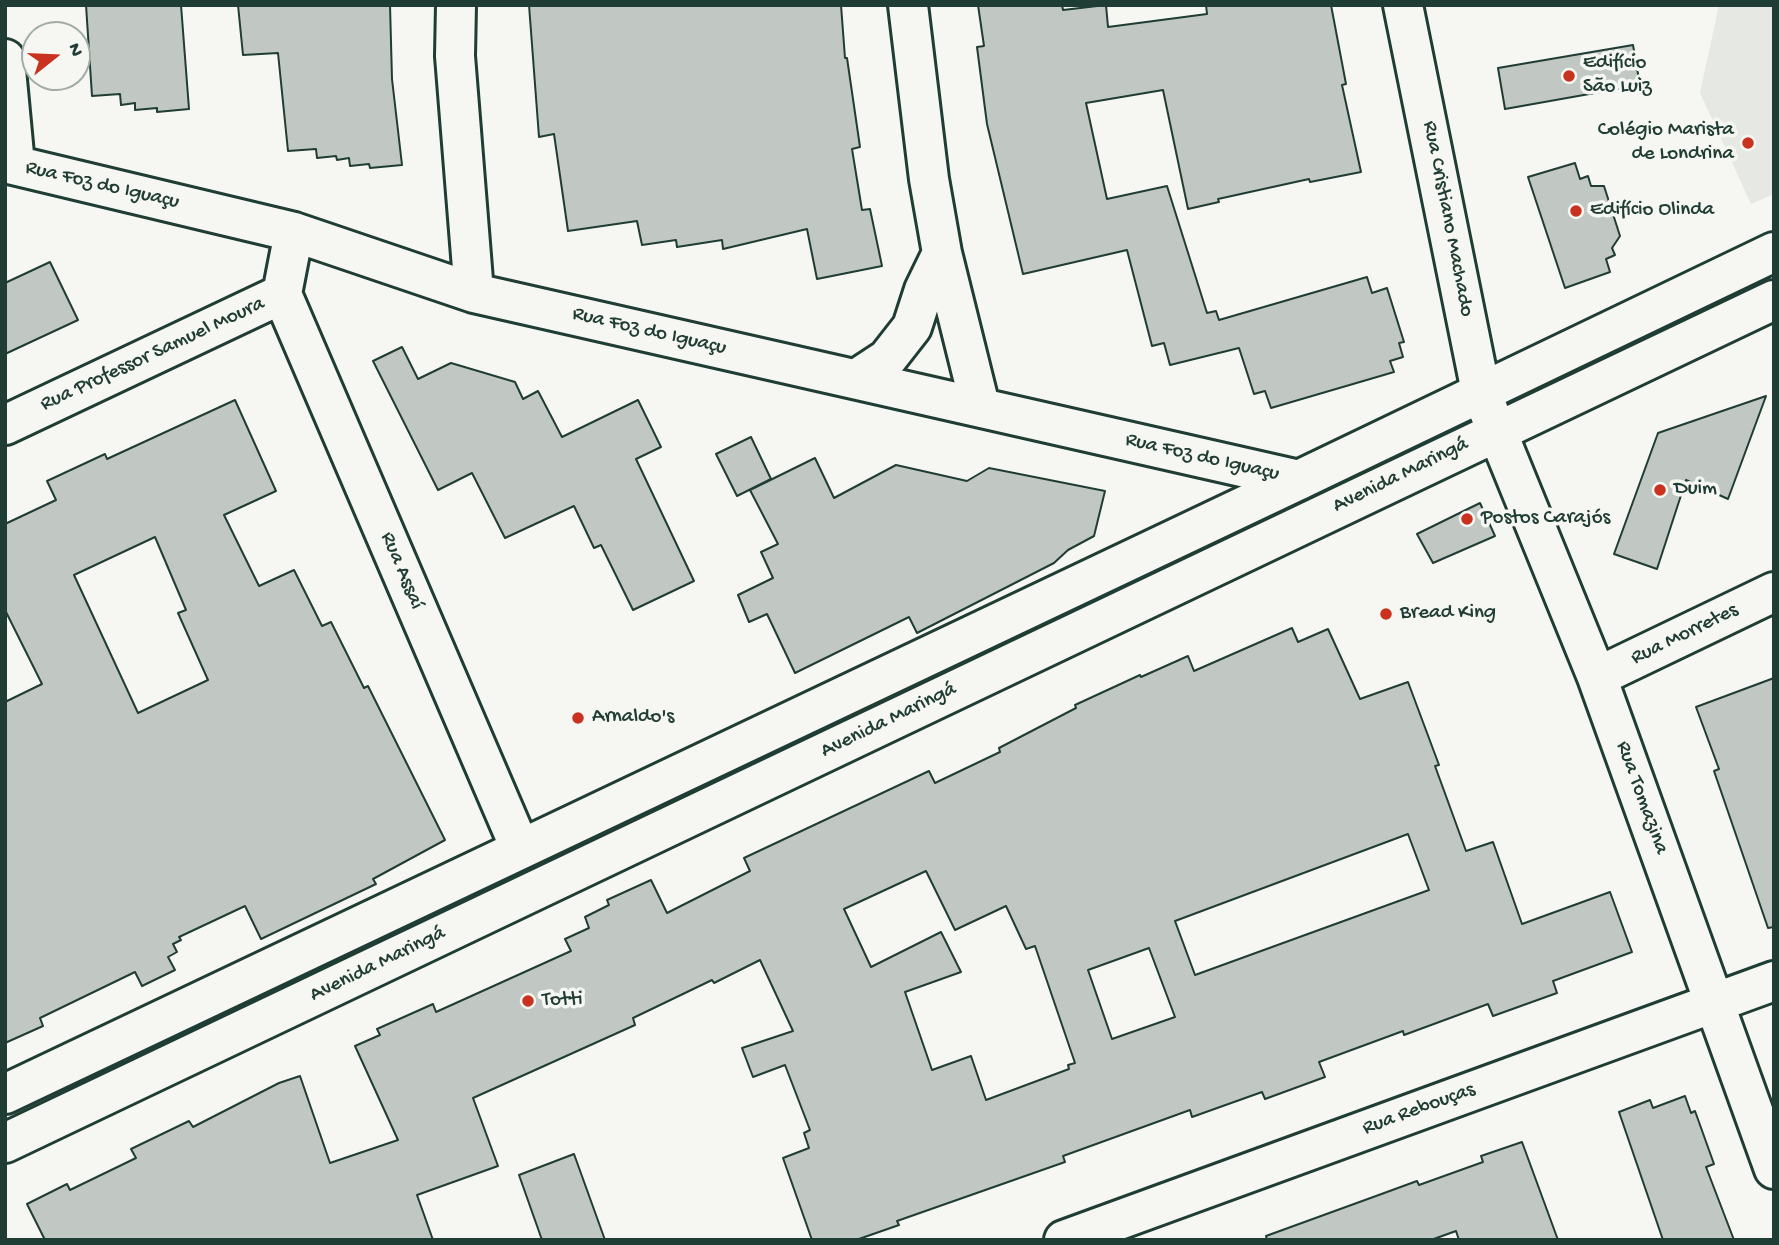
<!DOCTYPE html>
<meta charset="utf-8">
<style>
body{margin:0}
#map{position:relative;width:1779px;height:1245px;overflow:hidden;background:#f6f6f2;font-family:"Gochi Hand",sans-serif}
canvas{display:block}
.frame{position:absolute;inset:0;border:7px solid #1f3d34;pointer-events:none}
.north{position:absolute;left:21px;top:21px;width:70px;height:70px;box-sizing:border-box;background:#f6f6f2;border:2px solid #a0aca6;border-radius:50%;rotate:72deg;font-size:19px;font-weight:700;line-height:28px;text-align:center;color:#1f3d34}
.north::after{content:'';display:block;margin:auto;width:24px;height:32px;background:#c8321e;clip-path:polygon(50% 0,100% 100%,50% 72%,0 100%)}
</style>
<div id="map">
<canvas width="1779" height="1245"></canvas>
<div class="frame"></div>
<div class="north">N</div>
</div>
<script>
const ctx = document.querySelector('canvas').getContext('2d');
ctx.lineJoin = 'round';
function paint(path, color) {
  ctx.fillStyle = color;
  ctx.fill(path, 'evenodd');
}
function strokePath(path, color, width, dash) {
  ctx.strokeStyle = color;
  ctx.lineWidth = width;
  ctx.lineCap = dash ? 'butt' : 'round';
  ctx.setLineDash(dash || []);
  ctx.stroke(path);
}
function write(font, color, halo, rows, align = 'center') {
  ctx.font = font + ' "Gochi Hand",sans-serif';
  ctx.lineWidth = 7;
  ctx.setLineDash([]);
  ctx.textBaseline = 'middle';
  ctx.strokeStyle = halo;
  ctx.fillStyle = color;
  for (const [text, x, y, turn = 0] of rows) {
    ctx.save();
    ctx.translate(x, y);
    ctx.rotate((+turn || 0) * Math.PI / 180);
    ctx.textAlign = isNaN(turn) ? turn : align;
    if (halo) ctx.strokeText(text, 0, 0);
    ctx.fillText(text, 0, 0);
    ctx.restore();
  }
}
const built = new Path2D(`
 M1719 5H1774V194L1751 204 1700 93Z`);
const building = new Path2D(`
 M86 5H181L189 109 157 112V108L135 110V103L121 105 120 94 92 96Z
 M238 5H390L392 79 402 165 370 168 369 164 350 166 349 158 337 160 336 156 317 158 316 149 288 151 278 53 243 55Z
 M529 5H841L845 58H847L860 147 852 149 862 210 870 209 882 266 817 279 807 229 723 249 722 240 677 247 676 240 642 245 637 221 568 231 554 134 539 137Z
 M978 5H1062L1063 10 1106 5 1108 27 1207 14 1206 5H1331L1346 84 1342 85 1361 172 1310 182 1309 179 1218 199 1219 202 1188 209 1163 90 1086 103 1107 199 1167 186 1207 313 1216 311 1219 320 1367 277 1372 293 1387 288 1404 342 1399 343 1403 357 1390 361 1394 372 1271 408 1265 391 1254 394 1239 348 1170 365 1164 343 1152 346 1127 250 1023 274 987 124 977 47 984 46Z
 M1633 45 1640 85 1505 109 1498 68Z
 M1575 163 1580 179 1588 176 1591 186H1604L1620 236 1612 248 1615 255 1606 259 1610 272 1565 288 1528 177Z
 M50 262 78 320 5 354V283Z
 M402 347 418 379 451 363 515 382 523 399 538 391 562 437 638 400 661 447 636 459 694 581 633 610 601 545 594 548 574 506 505 538 472 473 438 490 373 361Z
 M1766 396 1728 499 1686 480 1657 569 1614 554 1658 433Z
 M235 400 276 491 224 515 259 586 294 570 322 626 331 622 364 688 368 686 445 840 373 879 376 884 261 939 245 906 179 937 181 940 173 944 177 952 168 957 175 970 142 986 135 972 40 1018 43 1026 5 1043V702L42 684 5 610V524L56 500 47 481 105 454 107 459ZM155 537 186 610 178 613 208 680 138 713 74 575Z
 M751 437 771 479 737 496 716 454Z
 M815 458 834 498 896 465 967 481 989 468 1105 491 1094 536 1068 550 1054 563 917 633 909 617 795 673 767 614 749 622 738 595 773 578 761 552 778 544 750 490Z
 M1480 503 1495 536 1433 563 1417 534Z
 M1292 628 1298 642 1328 629 1360 699 1408 682 1439 765 1435 766 1466 851 1493 842 1522 924 1610 892 1632 952 1553 981 1557 993 1493 1016 1488 1004 1404 1035 1403 1031 1319 1062 1325 1077 1265 1099 1262 1092 1192 1117 1190 1110 1063 1156 1065 1162 897 1221 899 1225 856 1240H812L783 1158 809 1148 804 1133 810 1130 785 1065 753 1077 742 1048 793 1031 760 960 714 983 712 980 633 1018 635 1025 473 1098 498 1166 417 1195 433 1240H45L27 1204 67 1184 70 1190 136 1158 131 1149 189 1121 193 1127 279 1083 300 1076 330 1163 398 1140 355 1046 380 1035 377 1029 433 1004 436 1012 571 951 565 939 589 928 585 917 609 905 607 900 651 880 667 913 750 871 744 858 929 771 935 783 1000 752 999 748 1076 708 1075 705 1140 675 1141 677 1188 656 1194 671ZM1408 834 1429 890 1195 975 1175 921ZM926 871 955 930 1006 906 1026 949 1035 946 1075 1063 1068 1065 1069 1069 986 1100 971 1056 932 1070 905 992 961 972 941 932 871 967 844 909ZM1149 948 1175 1017 1112 1039 1088 970Z
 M1774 678V927L1768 928 1714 771 1719 769 1696 707Z
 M1685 1096 1691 1113 1695 1111 1714 1164 1706 1167 1734 1240H1663L1619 1112 1650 1100 1653 1108Z
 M1522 1142 1558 1240H1459L1456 1231 1431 1240H1267L1266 1236 1376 1196 1417 1181 1419 1185 1483 1162 1481 1156Z
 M574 1154 605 1240H542L519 1175Z`);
const street = new Path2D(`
 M456 5 455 56 474 293
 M908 5 929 179 942 253 980 406
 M1403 5 1481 392 1597 677 1774 1169
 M5 59 15 165
 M5 163 294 232 474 293 1299 480
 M282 294 520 848
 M858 378 887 359 912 327 924 290 942 253
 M5 425 282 294 294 232
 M1597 677 1774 592
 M1064 1240 1774 981`);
const secondary = new Path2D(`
 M5 1094 1299 480 1774 252
 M5 1143 1774 300`);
const markers = [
 [1569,76,7,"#c8321e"],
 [1748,143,7,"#c8321e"],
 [1576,211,7,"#c8321e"],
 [1660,490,7,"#c8321e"],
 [1467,519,7,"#c8321e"],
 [1386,614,7,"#c8321e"],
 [578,718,7,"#c8321e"],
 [528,1001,7,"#c8321e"]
];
const poiNames = [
 ["Edifício",1583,64],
 ["São Luiz",1583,88],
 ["Colégio Marista",1734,131,"right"],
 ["de Londrina",1734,155,"right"],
 ["Edifício Olinda",1590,211],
 ["Duim",1674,490],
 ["Postos Carajós",1481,519],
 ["Bread King",1400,614],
 ["Arnaldo's",592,718],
 ["Totti",542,1001]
];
const streetNames = [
 ["Rua Foz do Iguaçu",102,186,13],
 ["Rua Cristiano Machado",1447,219,79],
 ["Rua Foz do Iguaçu",649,332,13],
 ["Rua Professor Samuel Moura",153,355,-25],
 ["Rua Foz do Iguaçu",1202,458,13],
 ["Avenida Maringá",1401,476,-26],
 ["Rua Assaí",401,571,67],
 ["Rua Morretes",1685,635,-26],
 ["Avenida Maringá",889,721,-26],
 ["Rua Tomazina",1641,798,70],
 ["Avenida Maringá",378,965,-26],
 ["Rua Rebouças",1419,1110,-20]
];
paint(built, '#e6e8e4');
paint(building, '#c1c8c3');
strokePath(building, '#1f3d34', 2);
strokePath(street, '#1f3d34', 44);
strokePath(secondary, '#1f3d34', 44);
strokePath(street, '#f6f6f2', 38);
strokePath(secondary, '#f6f6f2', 38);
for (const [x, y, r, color] of markers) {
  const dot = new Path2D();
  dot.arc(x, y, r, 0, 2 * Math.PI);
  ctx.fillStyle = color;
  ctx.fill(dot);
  strokePath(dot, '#f6f6f2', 2.5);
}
write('21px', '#1f3d34', '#f6f6f2', poiNames, 'left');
write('21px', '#1f3d34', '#f6f6f2', streetNames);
</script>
